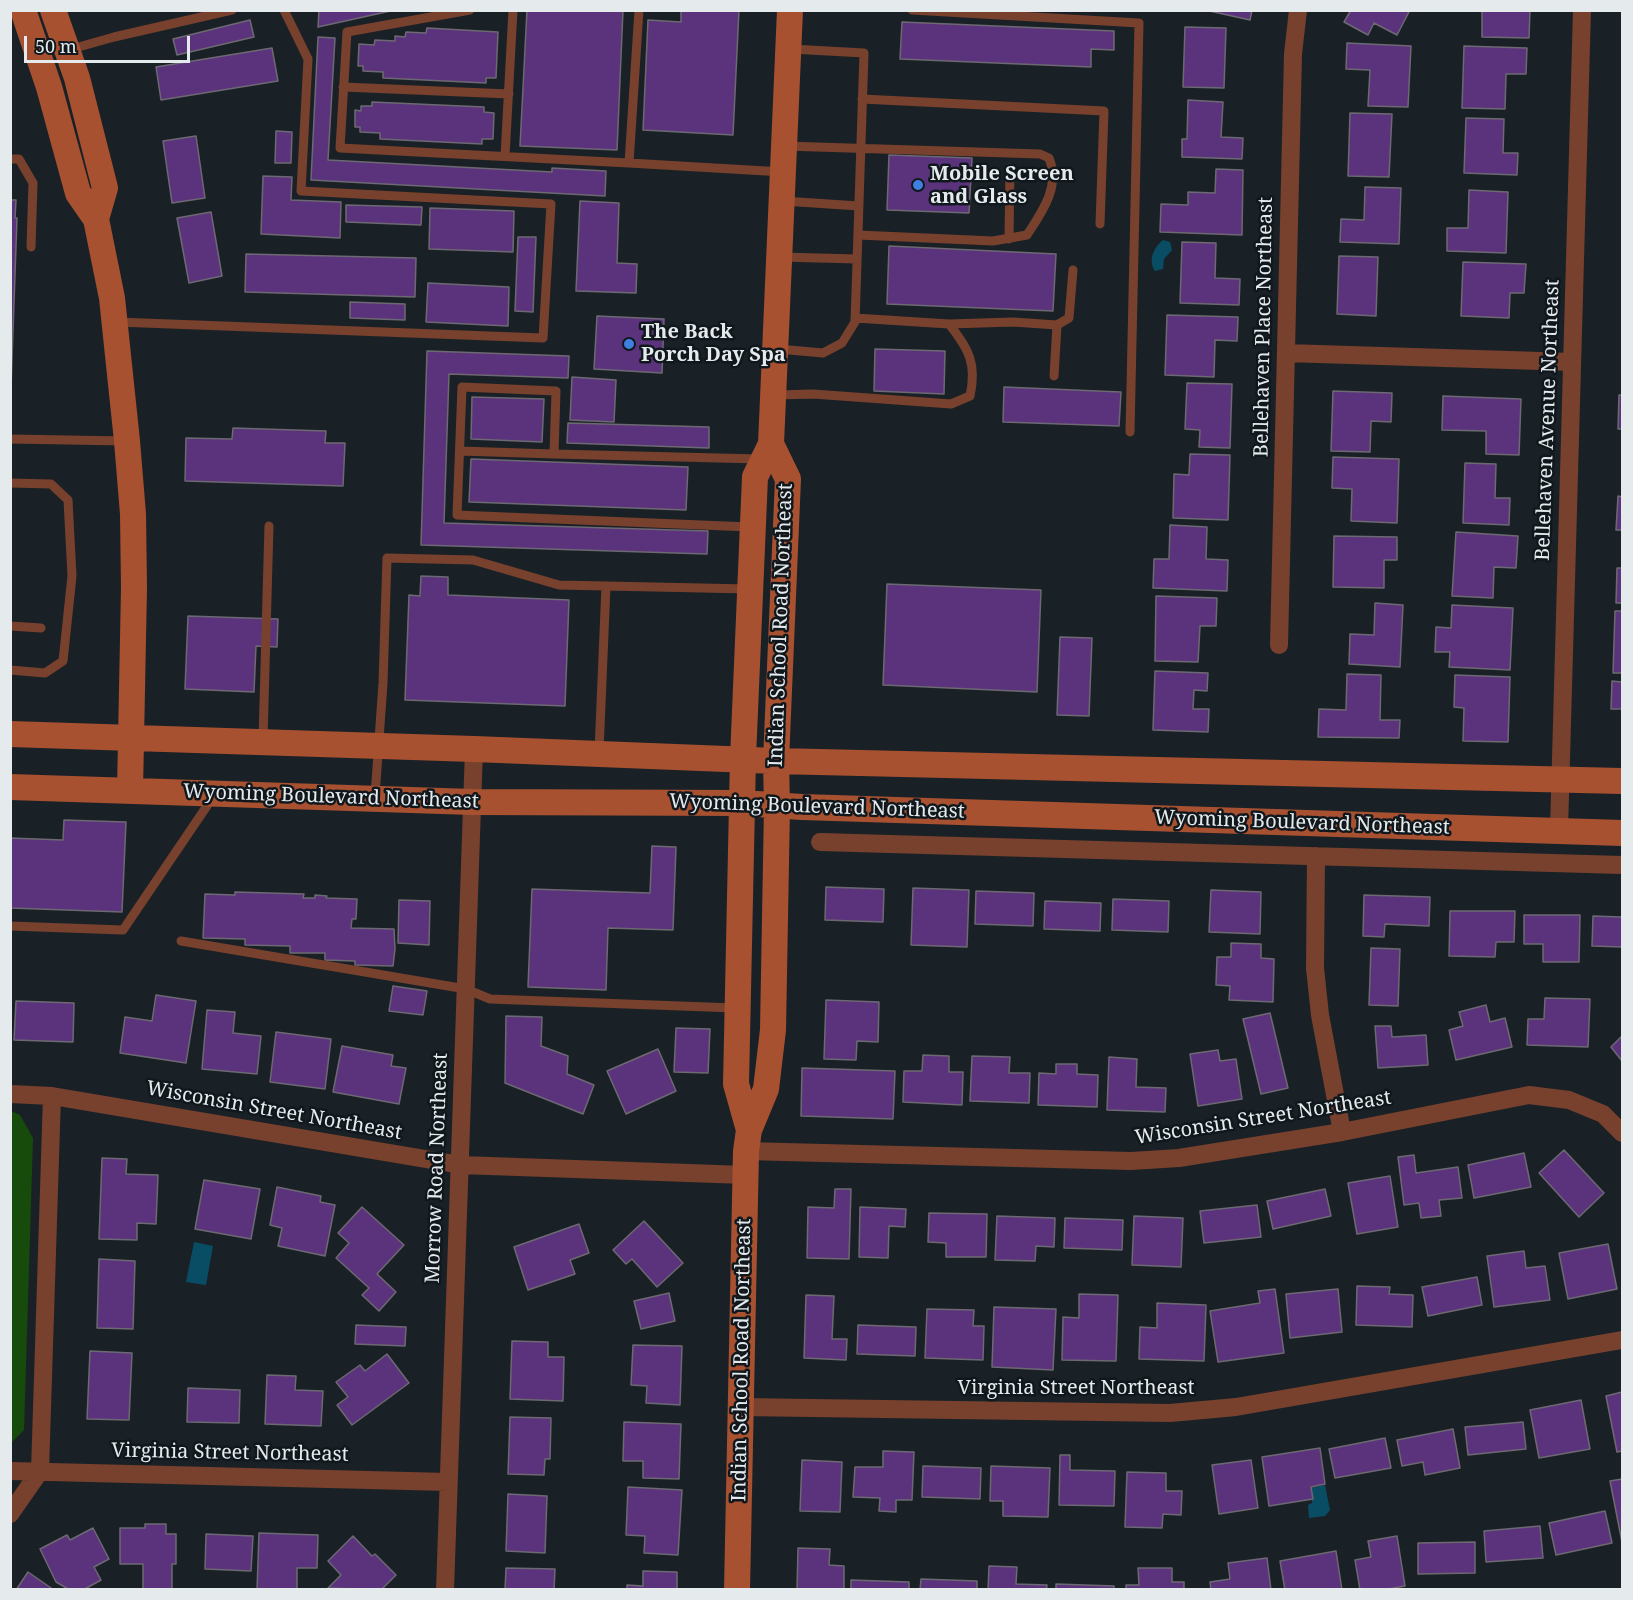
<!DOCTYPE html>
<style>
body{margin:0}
#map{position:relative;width:1633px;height:1600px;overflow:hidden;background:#1a2126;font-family:"Noto Serif",serif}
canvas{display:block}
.frame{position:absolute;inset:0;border:12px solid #e5eaed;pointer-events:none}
.scale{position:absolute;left:24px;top:36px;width:166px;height:27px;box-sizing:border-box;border:3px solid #e5eaed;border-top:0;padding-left:8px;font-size:18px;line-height:21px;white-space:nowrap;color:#e5eaed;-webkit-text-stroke:4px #11181d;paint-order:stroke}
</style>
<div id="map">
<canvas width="1633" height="1600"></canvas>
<div class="frame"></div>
<div class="scale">50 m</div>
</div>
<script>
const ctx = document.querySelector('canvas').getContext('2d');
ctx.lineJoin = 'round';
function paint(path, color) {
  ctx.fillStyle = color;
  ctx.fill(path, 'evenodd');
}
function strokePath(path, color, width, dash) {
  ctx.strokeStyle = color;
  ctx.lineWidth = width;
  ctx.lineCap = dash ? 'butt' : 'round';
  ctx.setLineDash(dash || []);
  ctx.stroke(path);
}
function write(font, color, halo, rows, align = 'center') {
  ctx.font = font + ' "Noto Serif",serif';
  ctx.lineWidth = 5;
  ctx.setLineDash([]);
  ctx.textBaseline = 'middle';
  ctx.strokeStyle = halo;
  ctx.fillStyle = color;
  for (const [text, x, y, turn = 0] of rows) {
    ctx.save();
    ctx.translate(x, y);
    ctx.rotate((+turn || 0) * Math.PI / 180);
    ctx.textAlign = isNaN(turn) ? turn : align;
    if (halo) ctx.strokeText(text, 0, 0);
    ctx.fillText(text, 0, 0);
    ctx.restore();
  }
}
const green = new Path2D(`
 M11 1111 20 1115 33 1138 24 1430 11 1443Z`);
const water = new Path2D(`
 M1163 240 1170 242 1172 250 1164 259 1163 269 1155 271C1148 261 1153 248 1163 240Z
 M194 1242 213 1246 206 1285 186 1282Z
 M1325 1485 1330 1510 1325 1516 1309 1518 1308 1505 1312 1503 1311 1488Z`);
const building = new Path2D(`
 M319 10H395L318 27Z
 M527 10H623L617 150 520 146Z
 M681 10H739L733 135 643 130 648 20 681 22Z
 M1205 10H1252L1250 20Z
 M1351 10H1410L1397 35 1374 23 1368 35 1344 22Z
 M1482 10H1530L1529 38 1482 37Z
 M250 20 254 37 177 55 173 39Z
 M902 22 1114 31V50L1091 49V67L900 59Z
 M1185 27 1226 28 1224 88 1183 87Z
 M427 28 498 32 496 78H486V83L383 78V72L363 71V66H358L359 44 374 45 375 40 395 41V36L405 37 406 32 426 33Z
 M318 37 335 38 328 160 552 172V168L606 171 605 196 311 180Z
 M1347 43 1411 46 1408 107 1368 106 1370 70 1346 69Z
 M1464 46 1527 48 1526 74H1506L1505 109 1462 108Z
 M272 48 278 81 161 100 156 67Z
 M1188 100 1223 102 1221 137 1243 138 1242 159 1182 157V139H1187Z
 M372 102 484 107V112L494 113 493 139H482V144L380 139V133L360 132V127H355V110L361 111V106H372Z
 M1350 113 1392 114 1389 177 1348 176Z
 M1466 118 1504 119 1503 153H1518L1517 175 1464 173Z
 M276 131 292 132 291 163H275Z
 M196 136 205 198 172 203 163 141Z
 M889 155 972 158 969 213 887 210Z
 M1216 169 1243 170 1242 235 1160 232 1161 204 1188 205V192L1215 193Z
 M263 176 292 177 291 200 341 202 340 238 261 234Z
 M1365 187 1401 188 1399 244 1340 242 1341 219 1364 220Z
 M1469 190 1508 192 1506 253 1447 251V228H1468Z
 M10 200H16L15 218H17L11 388Z
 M580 201 619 203 617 263 637 264 636 293 576 291Z
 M346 205 422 207 421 225 346 222Z
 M430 208 514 211 513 252 429 249Z
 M211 212 222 276 189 283 177 218Z
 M518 237H536L533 312 515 311Z
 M1182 242 1216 243 1215 278 1240 279 1239 305 1180 303Z
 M889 246 1056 254 1053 311 887 304Z
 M246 254 416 258 415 297 245 292Z
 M1339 256 1378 257 1376 316 1337 314Z
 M1463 262 1526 264 1524 293H1510L1509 318 1461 316Z
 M428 283 509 287 508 326 426 322Z
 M350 302 405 304V320L350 318Z
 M1167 315 1238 317 1237 341 1215 340 1214 377 1165 375Z
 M597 316 664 319 662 373 594 369Z
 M875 349 945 351 944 394 874 391Z
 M427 351 569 356 568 378 449 374 444 523 708 531 707 554 421 545Z
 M572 377 616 380 614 422 570 420Z
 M1187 383 1232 384 1230 448 1199 447 1200 430 1185 429Z
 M1004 387 1121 392 1119 426 1003 422Z
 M1333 391 1392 393 1391 422 1371 421 1370 452 1331 451Z
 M1619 395H1622V429H1618Z
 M1443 396 1521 399 1519 455 1486 454V431L1442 430Z
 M472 397 544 399 542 442 471 439Z
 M568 423 709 427V448L567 443Z
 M233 428 326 431 325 443H345L343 486 185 481 186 438 232 439Z
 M1190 454 1230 455 1228 520 1173 518 1174 474 1189 475Z
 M1333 457 1399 459 1397 523 1351 521 1352 489 1332 488Z
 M471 459 688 467 686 510 469 502Z
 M1465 463 1496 464 1495 498H1510L1509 525 1463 523Z
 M1618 496 1622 497V530H1616Z
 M1170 525 1207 527 1206 559 1228 560 1227 591 1153 588 1154 559H1169Z
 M1456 532 1518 536 1516 568 1494 567 1493 598 1452 596Z
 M1334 536 1397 537V560H1384V588L1333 587Z
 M1617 568H1622V603H1616Z
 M421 576 448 577V595L569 600 565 706 405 700 409 595 420 596Z
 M887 584 1041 590 1037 692 883 685Z
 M1156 596 1217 598 1216 626H1200L1198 662 1155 661Z
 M1375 603 1403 605 1400 667 1349 664 1350 634 1374 635Z
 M1452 605 1513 608 1510 670 1449 667 1450 652H1435L1436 627 1451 628Z
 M1615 611H1622V673H1613Z
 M188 616 278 619 277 647 256 646 254 692 185 689Z
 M1060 637 1092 638 1089 716 1057 715Z
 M1155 671 1208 673 1207 691 1194 690 1193 709H1209L1208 732 1153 730Z
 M1347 674 1381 675 1380 720H1400L1399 738 1318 737 1319 709 1346 710Z
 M1455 675 1510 677 1508 742 1463 741 1464 708 1454 707Z
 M1612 681 1622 682V709H1611Z
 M64 820 126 822 122 912 10 908V838L63 840Z
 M652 846 676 847 673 930 608 928 606 990 528 987 532 889 650 893Z
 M826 887 884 889 883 922 825 920Z
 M913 888 969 890 967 947 911 945Z
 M1211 890 1261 892 1260 934 1209 932Z
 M976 891 1034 893 1033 926 975 924Z
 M235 892 304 894 303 898H315V895L327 896 326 898 357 899 356 919H352L351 928 394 929 395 949 393 966 355 965V961L325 960V953H290V946L245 945V939L203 938 205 894 235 895Z
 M1364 895 1430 897 1429 926 1385 924 1384 937 1363 936Z
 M1113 899 1169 901 1168 932 1112 930Z
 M399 900 430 901 429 945 398 943Z
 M1045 901 1101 903 1100 931 1044 929Z
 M1450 911H1515L1514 942H1496L1495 957 1449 956Z
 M1524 915H1580L1579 962H1543V944H1524Z
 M1593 916 1622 917V947L1592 946Z
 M1231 943 1261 944V958L1274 959 1273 1002 1229 1000 1230 986 1216 985 1217 957H1231Z
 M1371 948 1400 949 1398 1006 1369 1005Z
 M393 986 427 991 423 1015 389 1011Z
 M156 995 196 1001 186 1063 120 1053 125 1017 152 1021Z
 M1545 998 1590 999 1588 1047 1527 1045 1528 1019H1544Z
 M826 1000 879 1002 878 1042 857 1041 856 1060 824 1059Z
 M16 1001 74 1003 73 1042 14 1040Z
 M1486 1005 1490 1022 1505 1018 1512 1047 1456 1060 1449 1030 1463 1026 1459 1012Z
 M207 1010 235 1012 233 1033 261 1036 257 1074 202 1069Z
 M1270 1013 1288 1088 1261 1094 1243 1019Z
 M506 1016 542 1017 541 1046 568 1056 567 1074 594 1085 583 1114 505 1083Z
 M1375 1026H1391L1392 1037 1426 1035 1428 1065 1378 1068Z
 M676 1028 710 1029 708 1073 674 1072Z
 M276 1032 331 1039 325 1089 270 1082Z
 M1622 1036V1061L1611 1047Z
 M342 1046 393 1055 391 1066 406 1068 399 1104 333 1092Z
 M658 1049 676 1091 626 1114 607 1071Z
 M1218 1050 1220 1061 1236 1059 1242 1099 1198 1106 1190 1054Z
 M923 1055 949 1056V1072H963L962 1105 903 1102 904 1071H922Z
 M972 1056 1010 1057 1009 1073H1030L1029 1103 970 1101Z
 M1109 1057 1137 1059 1136 1087 1166 1088 1165 1112 1107 1110Z
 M1056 1064H1077V1074L1098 1075 1097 1107 1038 1105 1039 1073 1056 1074Z
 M802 1068 895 1071 893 1119 801 1116Z
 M1564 1150 1604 1193 1579 1217 1539 1173Z
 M1524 1153 1531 1187 1474 1198 1468 1165Z
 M1414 1155 1416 1173 1458 1167 1462 1198 1439 1200 1441 1216 1421 1218 1419 1203 1404 1205 1398 1157Z
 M102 1158 127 1159 126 1174 158 1175 156 1224 137 1223V1240L99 1239Z
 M1390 1176 1398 1227 1357 1234 1348 1183Z
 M204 1180 260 1189 251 1239 195 1229Z
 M277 1187 321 1196 320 1202 335 1205 325 1256 278 1246 282 1228 270 1225Z
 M835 1189H851L849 1259 807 1258 808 1207 834 1208Z
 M1325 1189 1331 1216 1273 1229 1267 1201Z
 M1257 1205 1261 1237 1204 1243 1200 1211Z
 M362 1207 404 1245 377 1274 396 1292 379 1311 362 1295 369 1288 336 1258 349 1243 338 1233Z
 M860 1207 906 1209 905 1227 889 1226 888 1258 859 1257Z
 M929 1213 987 1214 986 1257H946V1243L928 1242Z
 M997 1216 1055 1218 1054 1247 1036 1246 1035 1261 995 1260Z
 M1134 1216 1183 1218 1181 1267 1132 1265Z
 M1065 1218 1123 1220 1122 1250 1064 1248Z
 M644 1221 683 1263 657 1287 632 1259 626 1264 613 1250Z
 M579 1224 589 1253 570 1260 575 1274 528 1290 514 1247Z
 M1608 1244 1617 1289 1568 1299 1559 1253Z
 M1524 1251 1526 1268 1545 1266 1550 1300 1494 1307 1487 1256Z
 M99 1259 135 1261 133 1329 97 1328Z
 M1477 1277 1482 1305 1428 1316 1422 1287Z
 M1357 1286 1390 1287 1389 1294 1413 1295 1412 1327 1356 1325Z
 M1275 1289 1284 1353 1218 1362 1210 1311 1260 1303 1258 1291Z
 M1338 1289 1342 1332 1290 1338 1286 1294Z
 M669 1293 675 1321 641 1329 634 1301Z
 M1079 1294 1118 1295 1116 1361 1062 1360 1063 1317 1079 1318Z
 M806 1295 834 1296 832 1339H847L846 1360 804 1358Z
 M1157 1303 1206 1305 1204 1361 1139 1359 1140 1327 1157 1328Z
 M994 1307 1056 1309 1053 1370 992 1367Z
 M927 1309 974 1310 973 1326H984L983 1360 925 1358Z
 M356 1325 406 1327 405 1346 355 1344Z
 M858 1325 916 1327 915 1356 857 1354Z
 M512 1341 548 1342V1357H564L563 1401 510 1399Z
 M633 1345 682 1346 680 1405 646 1403 647 1386 631 1385Z
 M90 1351 132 1353 129 1420 87 1419Z
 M387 1354 409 1383 352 1425 337 1405 348 1397 336 1382 360 1365 365 1371Z
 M267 1375 296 1376 295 1390 323 1391 321 1426 265 1424Z
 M188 1388 240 1390 239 1423 187 1422Z
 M1622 1392V1451L1617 1452 1606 1396Z
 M1581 1400 1590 1449 1539 1458 1530 1410Z
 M510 1417 551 1418 550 1459H545L544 1475 508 1474Z
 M624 1422 681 1424 679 1479 643 1478V1461H623Z
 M1523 1422 1526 1449 1468 1455 1465 1427Z
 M1453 1429 1460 1468 1425 1475 1423 1462 1402 1466 1397 1440Z
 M1385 1438 1391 1468 1335 1478 1329 1449Z
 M1320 1448 1325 1484 1311 1487 1313 1499 1269 1506 1262 1457Z
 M883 1451 914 1452 912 1500H896V1512L879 1511 880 1498 853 1497 855 1467H883Z
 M1060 1455H1070V1470L1115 1471 1114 1506 1059 1505Z
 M802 1460 842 1462 840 1512 800 1511Z
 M1251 1460 1258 1508 1219 1514 1212 1465Z
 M923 1466 981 1468 980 1499 922 1497Z
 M991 1466 1050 1468 1048 1517 1003 1516V1501H990Z
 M1127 1472 1166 1473V1491H1182L1181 1515 1163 1514 1162 1528 1125 1527Z
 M1622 1479V1542L1610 1481Z
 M628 1487 682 1490 678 1555 644 1553 645 1536 626 1535Z
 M508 1494 547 1496 545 1553 506 1551Z
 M1605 1511 1612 1543 1556 1555 1549 1523Z
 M145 1524H166V1534H176V1564H172V1589H143V1564H120V1528H145Z
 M1540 1526 1543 1558 1486 1562 1484 1531Z
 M93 1528 109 1559 94 1567 101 1580 83 1590H70L56 1582 40 1549 67 1535 70 1540Z
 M259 1533 318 1535 317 1568H297V1590H257Z
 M206 1534 253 1536 251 1571 205 1569Z
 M353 1536 372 1556 375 1554 396 1575 381 1590 328 1588 341 1575 328 1561Z
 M1397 1536 1405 1586 1383 1590H1360L1355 1560 1371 1557 1368 1541Z
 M1475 1542V1573L1418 1574V1543Z
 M798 1548 830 1549 829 1565 844 1566V1590H797Z
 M1336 1551 1342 1590H1285L1280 1561Z
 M1267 1558 1271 1590H1211L1210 1582 1230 1579 1228 1563Z
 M989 1566 1017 1567 1016 1584 1047 1585 1046 1590H988Z
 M506 1568 555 1569 554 1590H505Z
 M1138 1568H1172V1582H1184V1590H1126V1585H1139Z
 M643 1571 677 1572V1590H627V1585L643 1586Z
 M28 1572 54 1590H16Z
 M921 1579 977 1581V1590H920Z
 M851 1580 909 1582V1590H851Z
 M1056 1584 1114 1586V1590H1056Z`);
const lane = new Path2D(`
 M470 10 347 32 340 148 629 163
 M639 10 629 163 783 172
 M912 10 1139 23 1130 432
 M68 50 114 37 232 10
 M343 87 509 94
 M862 99 1104 111 1100 224
 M785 146 1040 154 1049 158C1061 186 1042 212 1027 235L993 241 858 235
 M505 156 513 10
 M10 159H19L33 183 31 247
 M783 201 859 206
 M1009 239 1010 168
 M780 257 857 259
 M855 318 949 324 1013 322 1057 325 1069 318 1073 270
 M117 322 543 338 551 204 301 191 308 59 284 10
 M778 349 823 353 842 343 855 322 864 53 791 49
 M1054 376 1057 325
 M776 395 813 394 951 404 970 396C977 364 969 349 949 324
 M10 439 125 441
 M460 451 554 454
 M10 483 51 484 68 500 72 576 63 661 45 673 10 670
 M750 527 457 515 462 387 556 391 554 454 760 459
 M10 626 41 628
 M263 739 269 526
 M599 751 606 586
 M375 796 383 683 387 558 473 560 559 585 749 589
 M10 926 123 930 213 797
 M181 941 466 989 490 999 735 1008`);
const street = new Path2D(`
 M1286 353 1572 362
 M1279 645 1293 54 1298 10
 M1559 830 1582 10
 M820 842 1622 865
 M1316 856 1315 968 1320 1015 1342 1132
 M10 1094 52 1096 461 1165 745 1175
 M746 1151 1131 1161 1179 1158 1342 1132 1529 1095 1569 1100 1603 1114 1622 1133
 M740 1407 1170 1413 1236 1407 1622 1340
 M10 1471 448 1482
 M10 1514 40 1471 52 1096
 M445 1590 474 749`);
const secondary = new Path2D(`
 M23 10 49 87 78 193 96 219 112 298 127 441 133 514 134 588 130 791
 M53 10 77 78 105 188 96 219
 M10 734 474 749 776 761 1622 781
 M10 787 473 802 742 803 802 807 1622 833
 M749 1130 736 1084 743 758 755 477 771 444 790 10
 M737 1590 746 1151 749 1130 766 1089 773 1030 777 806 776 761 788 479 771 444`);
const markers = [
 [918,185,6,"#3f7fe0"],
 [629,344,6,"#3f7fe0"]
];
const poiNames = [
 ["Mobile Screen",930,174],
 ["and Glass",930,197],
 ["The Back",641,332],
 ["Porch Day Spa",641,355]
];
const streetNames = [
 ["Bellehaven Place Northeast",1264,327,-89],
 ["Bellehaven Avenue Northeast",1548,420,-88],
 ["Indian School Road Northeast",781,625,-88],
 ["Wyoming Boulevard Northeast",331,797,2],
 ["Wyoming Boulevard Northeast",817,807,2],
 ["Wyoming Boulevard Northeast",1302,823,2],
 ["Wisconsin Street Northeast",274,1111,10],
 ["Wisconsin Street Northeast",1263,1118,-9],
 ["Morrow Road Northeast",437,1168,-88],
 ["Indian School Road Northeast",742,1360,-89],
 ["Virginia Street Northeast",1076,1388],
 ["Virginia Street Northeast",230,1453,1]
];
paint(green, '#174b0b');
paint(water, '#094d65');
paint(building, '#5b337c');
strokePath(building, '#6d6972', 1.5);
strokePath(lane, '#78412d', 9);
strokePath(street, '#78412d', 18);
strokePath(secondary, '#a85131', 26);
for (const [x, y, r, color] of markers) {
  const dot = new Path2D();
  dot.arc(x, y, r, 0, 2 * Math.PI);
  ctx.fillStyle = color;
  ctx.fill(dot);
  strokePath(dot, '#11181d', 2);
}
write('bold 20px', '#e5eaed', '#11181d', poiNames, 'left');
write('20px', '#e5eaed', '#11181d', streetNames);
</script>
